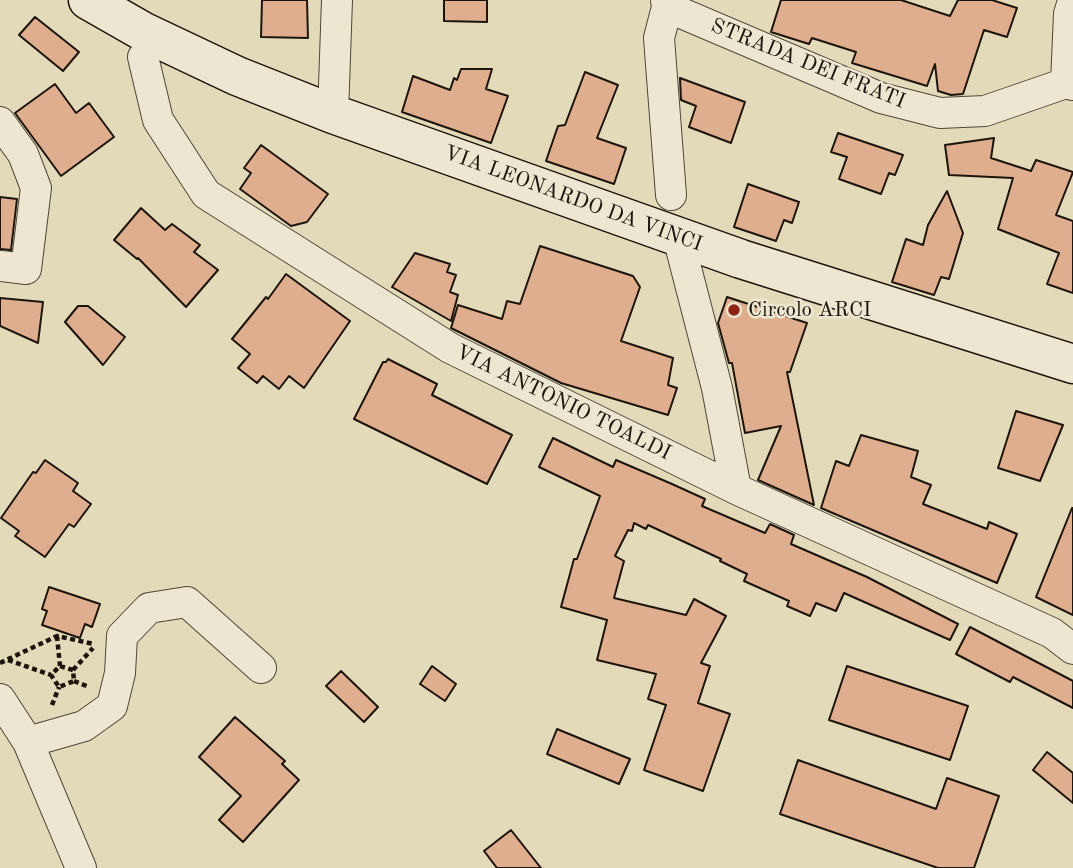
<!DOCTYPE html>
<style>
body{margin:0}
canvas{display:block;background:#e3daba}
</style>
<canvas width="1073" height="868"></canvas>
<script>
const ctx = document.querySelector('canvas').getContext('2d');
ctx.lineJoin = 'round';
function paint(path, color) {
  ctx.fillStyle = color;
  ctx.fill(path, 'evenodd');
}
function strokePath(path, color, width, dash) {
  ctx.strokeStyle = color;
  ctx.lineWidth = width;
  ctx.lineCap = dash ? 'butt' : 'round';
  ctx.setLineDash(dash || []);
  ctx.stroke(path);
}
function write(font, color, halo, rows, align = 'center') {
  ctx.font = font + ' "Old Standard TT",serif';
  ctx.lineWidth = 5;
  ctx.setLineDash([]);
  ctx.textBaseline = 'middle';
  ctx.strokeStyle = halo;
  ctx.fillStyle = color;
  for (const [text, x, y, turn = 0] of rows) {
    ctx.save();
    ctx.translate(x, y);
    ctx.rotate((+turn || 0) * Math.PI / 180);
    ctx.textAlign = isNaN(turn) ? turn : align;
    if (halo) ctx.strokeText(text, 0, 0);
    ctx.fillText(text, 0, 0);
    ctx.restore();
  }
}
const building = new Path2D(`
 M262 0H307L308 38 261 37Z
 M444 0H487V22L444 21Z
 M781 0H901L950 16 958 0H992L1017 8 1007 37 984 30 963 94 951 95 938 91 935 64 927 86 852 63 856 52 812 38 809 44 771 32Z
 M35 17 79 52 63 71 19 35Z
 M461 69H492L486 89 508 96 491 143 402 112 413 76 450 90 454 78 457 80Z
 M585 72 618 85 597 138 626 148 614 184 546 161 558 126 565 125Z
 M680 78 745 102 731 143 689 127 696 106 681 100Z
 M55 84 76 113 89 103 114 137 61 176 15 113Z
 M838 133 903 155 895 175 889 173 881 194 839 179 847 157 831 152Z
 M994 138 991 158 1031 171 1036 160 1073 172 1056 215 1073 221V293L1047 284 1059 253 998 229 1013 178 949 175 945 145Z
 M261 145 328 194 307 222 291 226 240 189 251 173 244 168Z
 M748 184 799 202 792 223 784 220 776 241 734 227Z
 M947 191 963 233 949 279 941 277 934 295 892 282 906 239 923 245 928 225Z
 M0 197 17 199 11 250 0 249Z
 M141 208 165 230 172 224 200 245 194 252 218 270 186 307 138 258 137 259 114 240Z
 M540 246 633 276 640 287 621 341 673 358 668 385 677 388 668 415 561 383 451 328 458 305 502 319 507 301 520 304Z
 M415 253 450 264 447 272 456 275 450 292 458 295 451 321 392 287Z
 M286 274 350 321 304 388 289 376 279 389 263 376 257 383 238 368 250 354 232 339 266 297 268 299Z
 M727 297 807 323 790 372H787L814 505 758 480 781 426 745 433 732 363H729L718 323Z
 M0 298 43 302 38 343 0 326Z
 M78 306H88L125 337 103 365 65 322Z
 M388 359 437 384 432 395 512 435 487 484 354 419 383 362H386Z
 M1016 411 1063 425 1040 481 998 468Z
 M861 435 918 451 911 477 931 485 923 504 987 529 989 522 1017 534 997 583 821 508 836 461 849 466Z
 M553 438 613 467 616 460 672 484 705 499 702 506 765 533 770 524 794 535 791 544 867 577 958 624 950 640 844 593 836 611 816 603 810 616 787 606 789 601 744 581 747 574 720 561 721 559 648 525 646 529 634 523 632 531 628 530 615 556 624 561 614 598 686 615 694 599 726 616 701 663 710 666 698 703 730 714 703 791 644 770 666 705 648 699 656 674 597 660 607 620 561 607 574 559H577L600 496 539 467Z
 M45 460 78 483 73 491 91 504 74 527 69 524 45 557 15 536 19 531 1 518 33 472 36 473Z
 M1072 508H1073V615L1036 597Z
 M49 587 100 604 92 627 85 624 80 638 42 625 47 611 42 609Z
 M970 627 1073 681V708L1013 677 1010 682 956 654Z
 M432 666 456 684 445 701 420 684Z
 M847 666 968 706 950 760 829 720Z
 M341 671 378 707 364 722 326 686Z
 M235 717 285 761 282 764 299 780 243 842 219 820 241 796 199 757Z
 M557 729 630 759 619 784 547 754Z
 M1047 752 1073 773V803L1033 770Z
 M798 760 936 809 947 778 999 796 974 868H938L780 814Z
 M511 830 541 868H497L484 851Z`);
const path = new Path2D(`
 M57 636 60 666
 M8 660 51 675
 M0 663 57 636 94 644
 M73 670 60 666 51 675 59 687 74 681 73 670 93 648
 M74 681 89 687
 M52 705 59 687`);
const street = new Path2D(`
 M666 0 667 7 659 38 671 195
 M667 7 881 98 940 113 985 111 1066 83 1073 85
 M143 57 158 120 206 194 450 348 736 489 1052 633 1073 649
 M1066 83 1069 14 1073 1
 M333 114 337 0
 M0 122 23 154 36 188 26 269 0 266
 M678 237 717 388 736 489
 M0 699 28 742 81 868
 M28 742 84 726 112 706 120 673 122 636 149 608 187 602 261 668`);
const secondary = new Path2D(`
 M88 0 144 32 237 76 333 114 741 259 1073 364`);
const markers = [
 [734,310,7,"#8f2418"]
];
const streetNames = [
 ["STRADA DEI FRATI",808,64,22],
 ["VIA LEONARDO DA VINCI",573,199,20],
 ["VIA ANTONIO TOALDI",563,403,26]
];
const poiNames = [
 ["Circolo ARCI",748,310]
];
paint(building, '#deae8f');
strokePath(building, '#1d140c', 2);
strokePath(street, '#4e4638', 32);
strokePath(secondary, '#1d140c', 41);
strokePath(path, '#1d140c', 4.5, [5, 3.5]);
strokePath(street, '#ede7d2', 30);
strokePath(secondary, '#ede7d2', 38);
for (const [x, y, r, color] of markers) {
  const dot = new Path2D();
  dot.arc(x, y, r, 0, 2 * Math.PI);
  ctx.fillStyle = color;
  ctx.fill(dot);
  strokePath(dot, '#ede7d2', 2.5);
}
write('21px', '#1d140c', '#ede7d2', streetNames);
write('21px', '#1d140c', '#ede7d2', poiNames, 'left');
</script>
